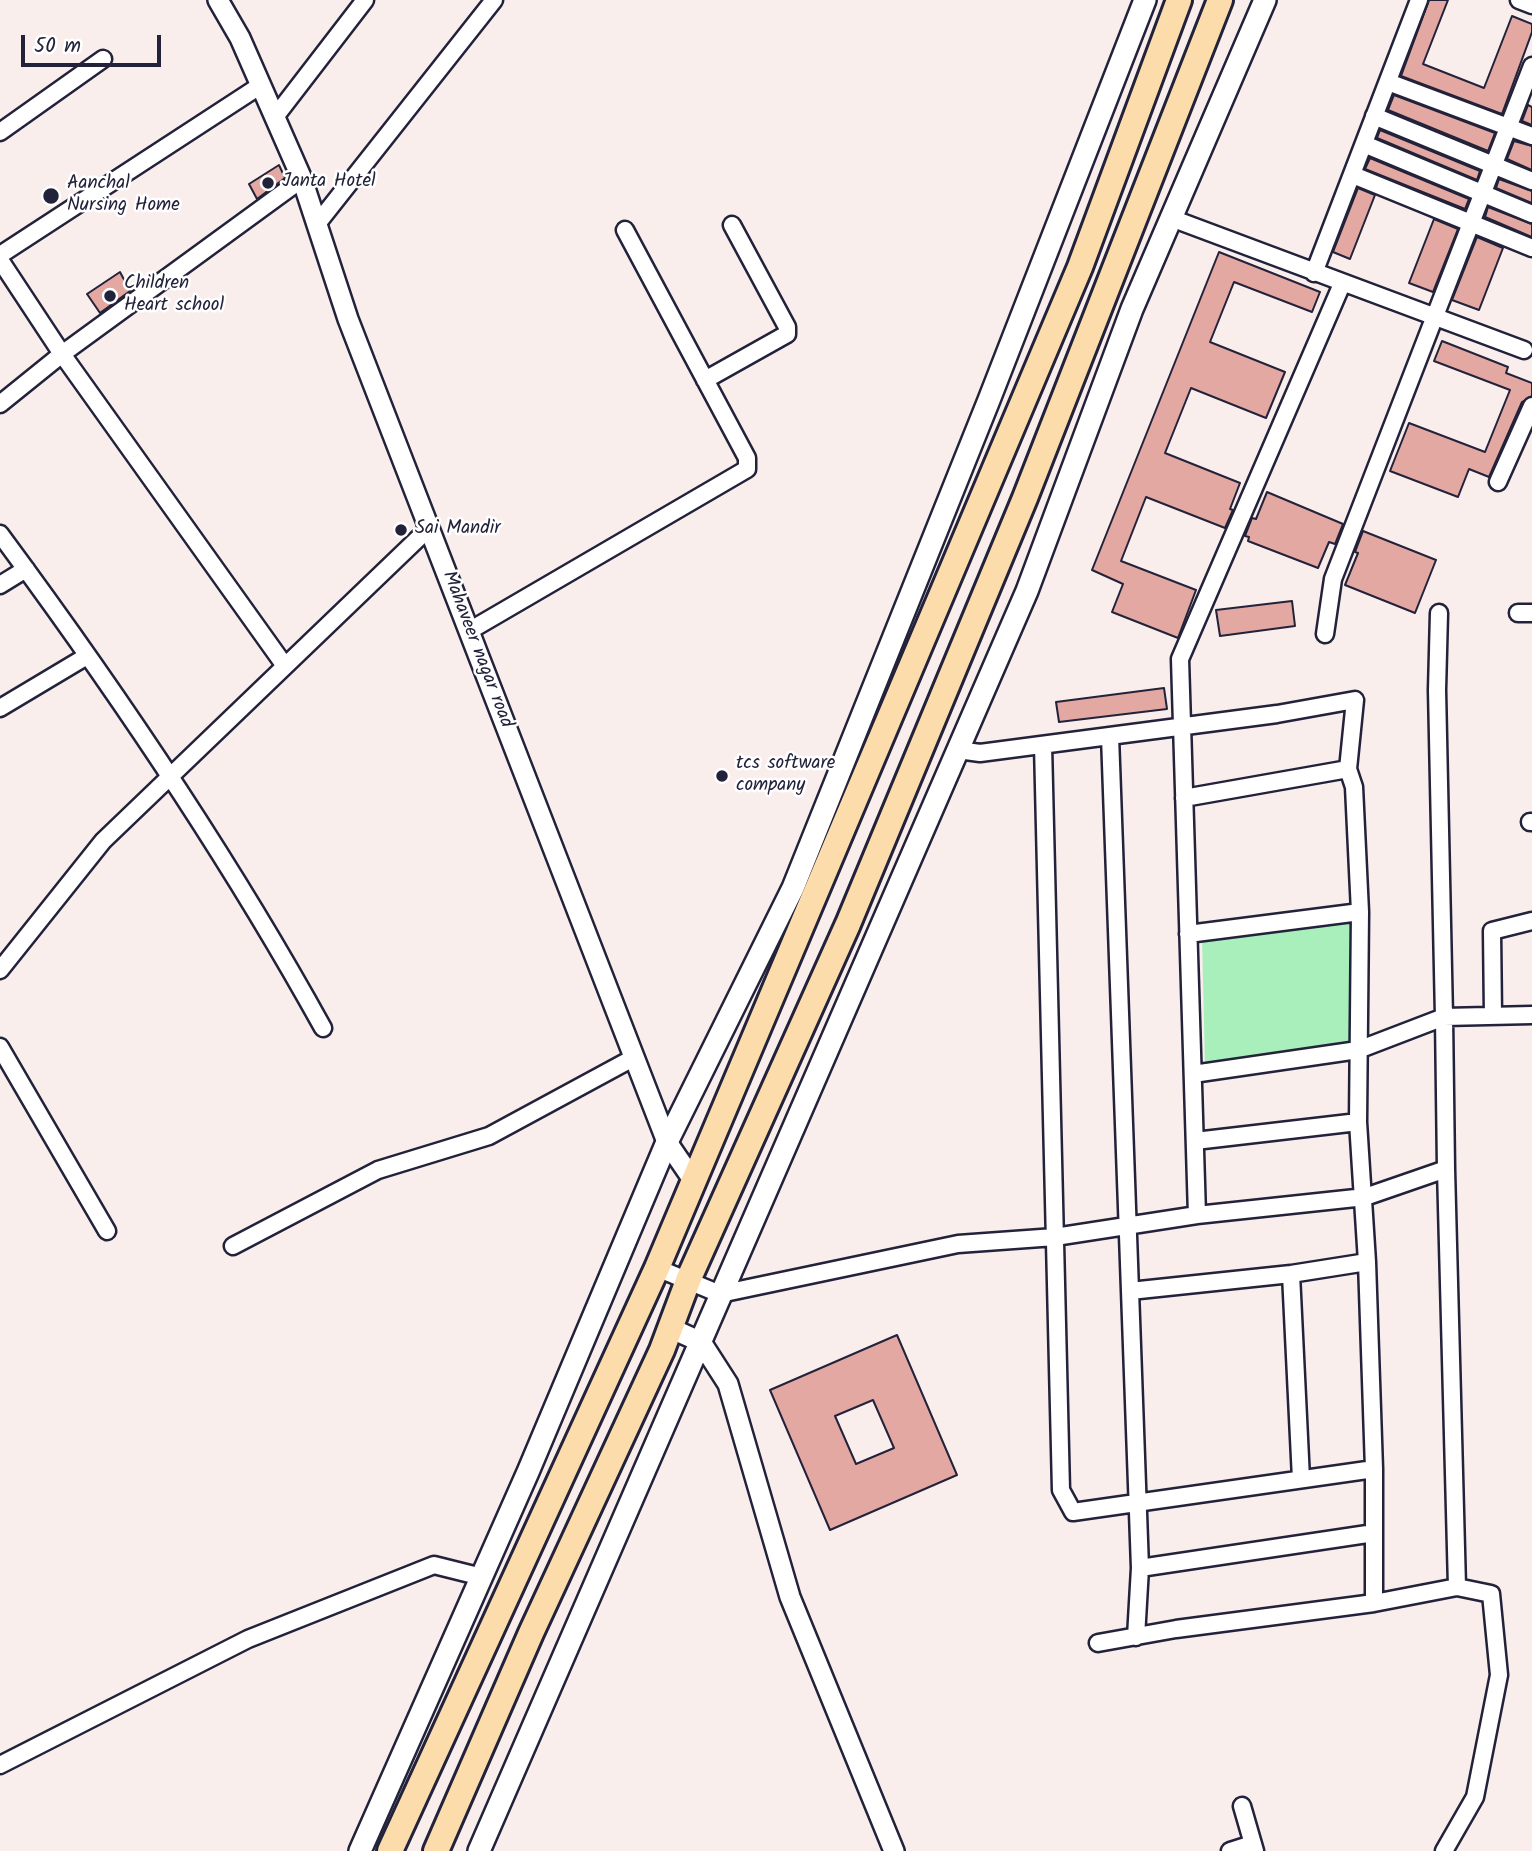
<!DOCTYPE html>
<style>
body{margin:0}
#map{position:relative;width:1532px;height:1851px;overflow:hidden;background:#f9eeec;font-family:Kalam,sans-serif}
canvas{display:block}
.scale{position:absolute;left:21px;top:35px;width:140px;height:32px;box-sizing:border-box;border:4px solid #22223b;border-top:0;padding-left:9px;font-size:21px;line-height:24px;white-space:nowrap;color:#22223b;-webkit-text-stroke:5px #fff;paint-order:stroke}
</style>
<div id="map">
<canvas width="1532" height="1851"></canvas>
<div class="scale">50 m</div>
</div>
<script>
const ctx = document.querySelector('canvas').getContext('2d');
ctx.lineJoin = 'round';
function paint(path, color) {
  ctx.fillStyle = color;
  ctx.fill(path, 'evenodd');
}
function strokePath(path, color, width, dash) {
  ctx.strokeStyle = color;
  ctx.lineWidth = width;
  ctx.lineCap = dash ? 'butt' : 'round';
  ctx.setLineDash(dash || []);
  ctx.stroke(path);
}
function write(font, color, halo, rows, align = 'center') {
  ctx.font = font + ' Kalam,sans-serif';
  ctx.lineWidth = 5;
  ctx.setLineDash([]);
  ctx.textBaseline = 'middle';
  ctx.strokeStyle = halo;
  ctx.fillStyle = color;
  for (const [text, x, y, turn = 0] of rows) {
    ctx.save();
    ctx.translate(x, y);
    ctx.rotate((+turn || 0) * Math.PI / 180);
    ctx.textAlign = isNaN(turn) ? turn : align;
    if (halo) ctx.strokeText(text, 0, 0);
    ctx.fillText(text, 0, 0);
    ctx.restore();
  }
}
const green = new Path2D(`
 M1352 922 1357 1050 1205 1066 1202 938Z`);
const building = new Path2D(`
 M1429 0H1448L1423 64 1484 88 1512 16 1532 24V32L1502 114 1401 76Z
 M1394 95 1495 133 1488 151 1388 110Z
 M1528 105 1532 107V125L1522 121Z
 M1380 130 1480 171 1477 180 1377 138Z
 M1514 141 1532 146V170L1507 159Z
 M1370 158 1469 199 1465 209 1365 169Z
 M279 165 285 178 257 199 249 184Z
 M1499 179 1532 191V203L1496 188Z
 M1358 188 1375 195 1350 259 1333 252Z
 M1488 207 1532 224V237L1485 217Z
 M1434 219 1458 229 1433 292 1409 283Z
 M1477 237 1503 248 1479 310 1452 300Z
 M1219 252 1320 292 1312 312 1234 282 1210 342 1285 372 1266 418 1191 388 1165 453 1240 483 1230 509 1233 510 1225 528 1146 497 1121 561 1196 590 1178 638 1112 612 1123 584 1092 570Z
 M120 272 130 291 100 313 87 294Z
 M1442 341 1508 367 1506 373 1532 383V396L1522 402 1489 477 1469 469 1458 497 1390 471 1409 423 1485 452 1510 390 1434 361Z
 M1267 492 1343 524 1335 544 1329 542 1318 568 1248 541 1249 537 1245 536 1252 518 1256 519Z
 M1363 531 1436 560 1415 613 1345 585 1358 553 1355 552Z
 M1292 601 1295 626 1220 636 1216 610Z
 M1164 688 1167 709 1059 722 1056 702Z
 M897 1335 957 1475 830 1530 770 1390ZM873 1400 894 1448 856 1464 835 1416Z`);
const minor = new Path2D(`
 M1519 0 1532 5
 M1388 82 1532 136
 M1374 116 1532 181
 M275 117 365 0
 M0 132 103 59
 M1364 144 1532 214
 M1353 175 1532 248
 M1171 218 1524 350
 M317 224 494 0
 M0 255 261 85
 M0 260 62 354 302 179
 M1314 273 1419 0
 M705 380 787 334V327L732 225
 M0 404 62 354 285 666
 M1498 482 1532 406
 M0 534C117 692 228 856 323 1028
 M0 585 26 569
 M1518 613H1532
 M469 631 747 469V458L625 230
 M1325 634 1333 579 1532 66
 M0 708 87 656
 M1110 736 1140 1568 1136 1637
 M1043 745 1061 1490 1073 1512 1374 1469
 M958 750 980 753 1277 714 1355 700 1348 769 1354 787 1360 912 1358 1122 1367 1262 1374 1469V1603
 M1184 798 1348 769
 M1530 822H1532
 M1188 934 1360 912
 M0 970 103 841 429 528
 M1493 1016 1492 931 1532 921
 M0 1047 107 1231
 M1193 1074 1358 1050 1444 1017 1437 690 1439 613
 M1195 1141 1358 1122
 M1446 1169 1457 1587
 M1197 1215 1180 659 1342 284
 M233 1246 378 1170 489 1136 635 1057
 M657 1268 720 1294 958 1244 1055 1237 1197 1215 1365 1197 1446 1169 1444 1017 1532 1015
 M1291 1274 1301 1479
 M1130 1291 1291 1274 1367 1262
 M1140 1568 1374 1533
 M1098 1643 1176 1629 1374 1603 1457 1587 1491 1594 1499 1675 1475 1797 1444 1851
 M0 1765 248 1639 434 1565 482 1577
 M1242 1806 1255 1851
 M1230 1851 1252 1844`);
const tertiary = new Path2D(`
 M218 0 240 38 302 179 348 319 667 1142 693 1180
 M670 1328 701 1342 728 1384 790 1597 894 1851`);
const secondary = new Path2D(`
 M360 1851 528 1472 667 1142 793 888 989 400 1145 0
 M479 1851 1027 591 1132 309 1265 0`);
const trunk = new Path2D(`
 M390 1851 657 1268 1080 267 1179 0
 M436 1851 531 1633 662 1350 689 1278 848 924 1025 498 1220 0`);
const markers = [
 [268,183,7,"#22223b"],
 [51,196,9,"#22223b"],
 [110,296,7,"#22223b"],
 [401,530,7,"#22223b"],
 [722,776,7,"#22223b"]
];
const poiNames = [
 ["Janta Hotel",282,183],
 ["Aanchal",67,185],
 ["Nursing Home",67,207],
 ["Children",124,285],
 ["Heart school",124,307],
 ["Sai Mandir",415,530],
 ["tcs software",736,765],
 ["company",736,787]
];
const streetNames = [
 ["Mahaveer nagar road",476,650,69]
];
paint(green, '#a9efbb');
paint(building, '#e3a8a1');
strokePath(building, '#22223b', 2);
strokePath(minor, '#22223b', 21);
strokePath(tertiary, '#22223b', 24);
strokePath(secondary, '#22223b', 26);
strokePath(trunk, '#22223b', 30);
strokePath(minor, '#fff', 16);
strokePath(tertiary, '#fff', 19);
strokePath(secondary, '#fff', 21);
strokePath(trunk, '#fddcac', 24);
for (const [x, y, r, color] of markers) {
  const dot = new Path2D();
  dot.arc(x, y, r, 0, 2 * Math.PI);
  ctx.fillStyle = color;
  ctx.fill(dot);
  strokePath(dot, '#fff', 2.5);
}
write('19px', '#22223b', '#fff', poiNames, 'left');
write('19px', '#22223b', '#fff', streetNames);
</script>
